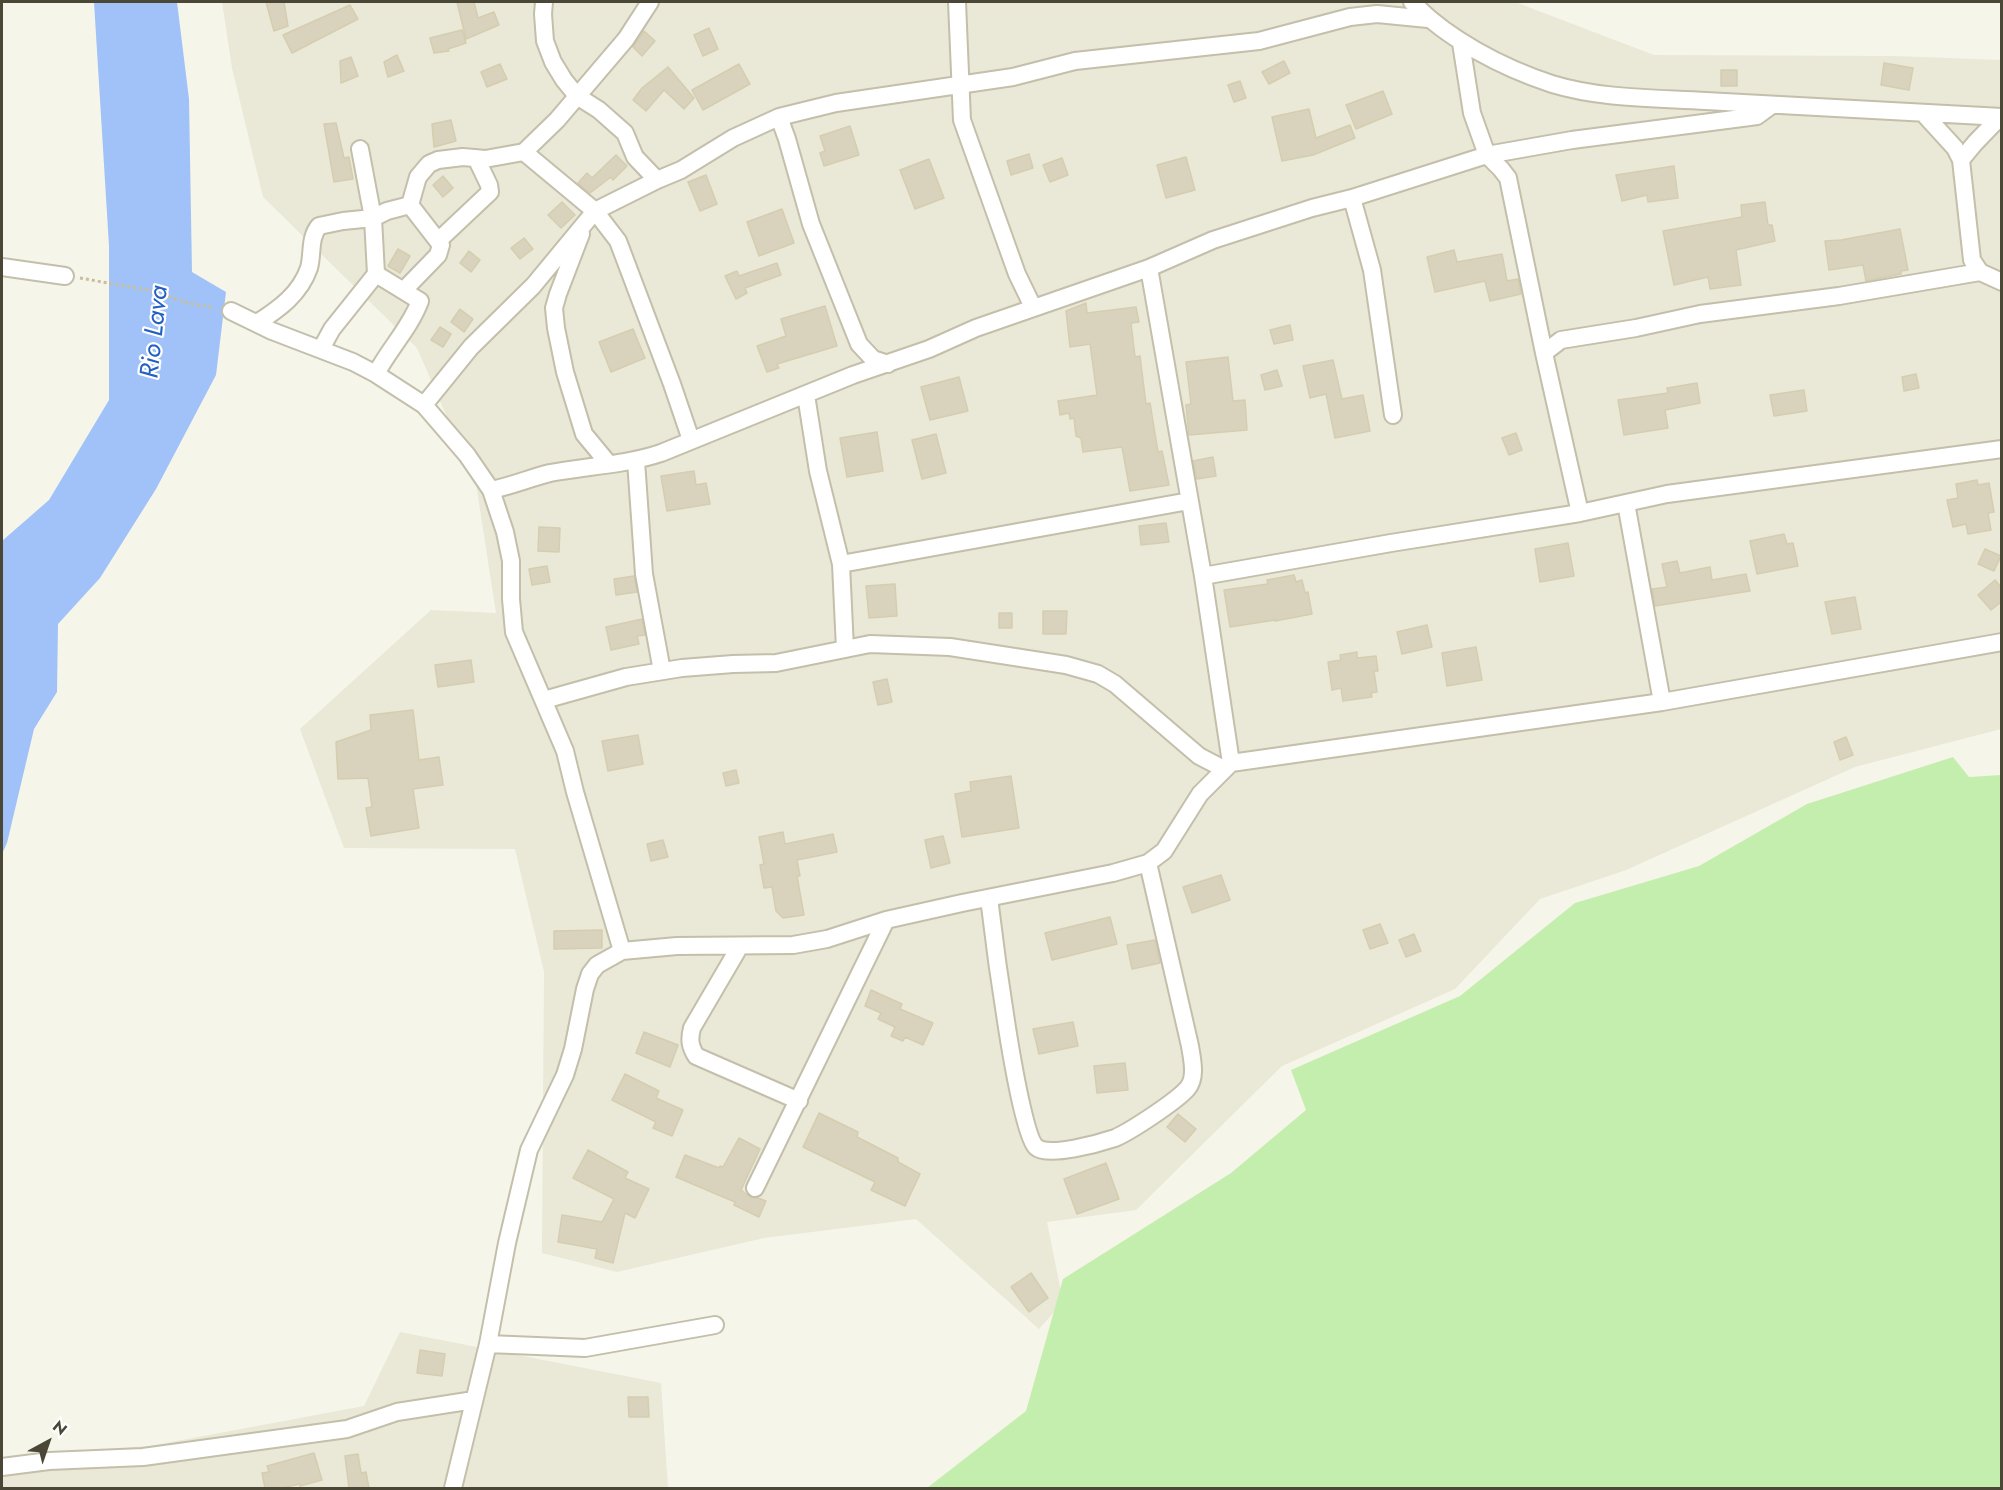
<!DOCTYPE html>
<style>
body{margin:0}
#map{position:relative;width:2003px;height:1490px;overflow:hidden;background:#f6f5e9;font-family:Jost,sans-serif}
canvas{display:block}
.frame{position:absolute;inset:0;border:3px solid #4b4736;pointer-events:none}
.north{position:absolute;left:18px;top:1412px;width:60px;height:60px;-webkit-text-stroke:4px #fff;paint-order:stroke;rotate:40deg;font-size:16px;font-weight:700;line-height:24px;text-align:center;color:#4b4736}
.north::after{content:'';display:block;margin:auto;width:21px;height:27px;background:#4b4736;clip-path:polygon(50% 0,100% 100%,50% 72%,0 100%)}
</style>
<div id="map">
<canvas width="2003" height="1490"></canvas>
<div class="frame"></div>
<div class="north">N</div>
</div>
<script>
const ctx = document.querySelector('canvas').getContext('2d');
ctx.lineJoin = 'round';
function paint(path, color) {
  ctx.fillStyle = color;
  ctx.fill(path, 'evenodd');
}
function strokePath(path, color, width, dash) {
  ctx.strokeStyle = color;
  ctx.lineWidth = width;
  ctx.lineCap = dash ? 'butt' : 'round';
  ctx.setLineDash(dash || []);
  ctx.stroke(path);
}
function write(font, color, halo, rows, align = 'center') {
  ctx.font = font + ' Jost,sans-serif';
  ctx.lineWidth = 4.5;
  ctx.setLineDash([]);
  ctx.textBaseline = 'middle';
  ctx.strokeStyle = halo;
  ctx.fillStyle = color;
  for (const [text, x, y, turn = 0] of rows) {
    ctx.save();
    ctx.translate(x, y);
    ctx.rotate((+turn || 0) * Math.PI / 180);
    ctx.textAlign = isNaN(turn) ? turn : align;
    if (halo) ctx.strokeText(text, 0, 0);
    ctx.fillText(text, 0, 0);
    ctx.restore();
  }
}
const residential = new Path2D(`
 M222 2H1515L1654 55 1893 56 2001 60V729L1855 767 1626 870 1540 899 1455 989 1282 1066 1136 1210 1047 1222 1063 1302 1039 1329 916 1219 764 1238 617 1272 542 1253 544 972 515 849 344 848 300 729 431 610 496 613 476 484 417 348 263 197 232 68Z
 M400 1332 661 1383 668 1488H2V1457L150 1446 364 1406Z`);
const green = new Path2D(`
 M1953 757 1969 777 2001 775V1488H927L1026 1411 1063 1279 1231 1173 1306 1110 1291 1070 1460 996 1575 903 1699 866 1807 804Z`);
const water = new Path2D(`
 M94 2H177L189 99 192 272 226 292 216 375 156 489 100 578 58 624 57 692 34 729 7 843 2 854V541L49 500 109 400V246Z`);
const building = new Path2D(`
 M266 2H284L288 26 274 31Z
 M457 2H474L478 18 494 12 499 25 466 39Z
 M350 5 358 19 292 53 283 35Z
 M709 28 718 49 703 56 694 35Z
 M462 30 466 43 448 49 449 51 434 53 430 38Z
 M644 31 655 41 642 56 633 47Z
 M397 55 404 71 388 77 384 62Z
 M351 57 358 76 341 83 340 61Z
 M1284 61 1290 73 1269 84 1262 72Z
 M1884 63 1913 68 1909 90 1881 85Z
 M500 64 507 79 487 87 481 72Z
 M739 64 750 84 703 110 692 90Z
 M668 67 694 98 684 109 664 90 646 111 633 100 642 88Z
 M1721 70H1737V86H1721Z
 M1240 81 1246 98 1234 102 1228 85Z
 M1383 91 1392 114 1356 129 1346 105Z
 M1309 109 1316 138 1350 125 1355 138 1313 155 1282 161 1272 117Z
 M451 120 456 141 434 147 432 124Z
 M336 123 344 158 349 157 353 179 334 182 324 124Z
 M850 126 859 155 824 166 820 153 825 151 820 136Z
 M1029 154 1033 168 1011 175 1007 161Z
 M616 155 627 166 613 180 611 177 590 193 578 183 587 173 592 178Z
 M1186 157 1195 190 1166 198 1157 165Z
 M1062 158 1068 175 1050 182 1043 165Z
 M929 159 944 198 915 209 900 170Z
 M1674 166 1678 198 1648 202 1647 195 1622 201 1616 175Z
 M706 175 717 204 700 211 688 182Z
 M443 176 453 188 443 197 433 185Z
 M562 202 575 215 561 228 548 215Z
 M1765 202 1768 225H1772L1775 241 1736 250 1741 285 1710 289 1708 277 1674 285 1663 231 1742 217 1741 205Z
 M782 209 794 243 759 256 747 222Z
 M1900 229 1908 270 1901 271V274L1866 281 1863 265 1829 270 1825 241 1841 240Z
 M524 238 533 249 520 259 511 248Z
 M398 249 410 256 400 273 388 266Z
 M1454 250 1457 262 1502 254 1507 281 1518 279 1521 294 1490 301 1485 281 1435 292 1427 257Z
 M469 251 480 260 471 272 460 263Z
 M777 263 781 275 745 288 747 293 736 299 725 276 737 271 739 276Z
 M1086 303 1087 313 1136 307 1139 322 1131 323 1135 357 1140 356 1146 404 1150 403 1158 452 1162 451 1169 485 1130 491 1122 447 1083 452 1081 438 1076 436 1074 418 1070 419 1069 413 1060 415 1058 401 1097 395 1090 344 1070 347 1066 311Z
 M825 306 837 346 777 364 779 368 767 372 757 346 786 336 781 319Z
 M460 309 473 319 464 332 451 322Z
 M1290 325 1293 340 1274 344 1270 330Z
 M440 327 451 334 443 347 431 340Z
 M633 329 645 358 611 372 599 342Z
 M1228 357 1233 401 1245 400 1247 430 1189 435 1186 405 1191 404 1186 362Z
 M1333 360 1342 399 1363 395 1370 431 1335 438 1326 394 1310 398 1303 366Z
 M1277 370 1282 386 1265 390 1261 375Z
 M1916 374 1919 388 1904 391 1902 377Z
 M959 377 968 411 930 420 921 387Z
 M1697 383 1700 403 1665 410 1668 428 1624 435 1618 400 1668 393 1667 388Z
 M1804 390 1807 411 1774 416 1770 395Z
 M877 432 883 471 847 477 840 438Z
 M1516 433 1522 450 1509 455 1502 438Z
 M936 434 946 473 922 479 912 440Z
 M1213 457 1216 476 1197 479 1193 461Z
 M694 471 696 485 706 483 710 504 667 511 661 476Z
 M1977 480 1978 485 1989 483 1994 512 1988 513 1991 530 1968 534 1966 524 1953 527 1947 500 1958 498 1956 484Z
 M1166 523 1169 542 1141 545 1139 526Z
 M539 527 560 528 559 552 538 551Z
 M1784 534 1787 544 1793 543 1798 566 1757 574 1750 541Z
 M1568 543 1574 576 1540 582 1535 549Z
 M1985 549 2001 556 1994 571 1978 564Z
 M1677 561 1680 573 1710 567 1712 580 1746 574 1750 591 1655 606 1652 589 1667 587 1662 564Z
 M547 566 550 582 532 585 529 569Z
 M1294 575 1296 582 1302 580 1305 593 1308 592 1312 614 1275 621V620L1230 627 1224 590 1268 584 1267 580Z
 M634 576 637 592 616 595 614 579Z
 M1995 580 2001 587V602L1991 610 1978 595Z
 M895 584 897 616 869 618 866 586Z
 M1855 597 1861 629 1832 634 1825 602Z
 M1043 611H1067L1066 634H1043Z
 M999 613H1012V628H999Z
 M642 619 645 635 637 636 639 644 611 650 606 627Z
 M1427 625 1432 647 1402 654 1397 632Z
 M1476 647 1482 680 1447 686 1442 653Z
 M1357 652V658L1376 656 1378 671H1374L1377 692 1371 693 1372 697 1343 701 1341 688 1332 690 1328 662 1341 660 1340 655Z
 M471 660 474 682 438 687 435 665Z
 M887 679 892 702 878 705 873 682Z
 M413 710 419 760 439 757 443 785 413 789 419 828 371 836 366 808 372 807 368 778 338 779 336 742 371 730 370 715Z
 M638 735 643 764 608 771 602 741Z
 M1846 737 1853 755 1840 760 1834 742Z
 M736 770 739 783 726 786 723 773Z
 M1011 776 1019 828 962 837 955 794 971 791 970 782Z
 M783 832 785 844 833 834 837 852 797 860 800 876H797L804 915 783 918 776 911 772 887 764 888 760 865 764 864 759 837Z
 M943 836 950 863 931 868 925 840Z
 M663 840 668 857 651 861 647 844Z
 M1221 875 1230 900 1192 913 1183 887Z
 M1110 917 1117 944 1052 960 1045 933Z
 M1380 924 1388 943 1370 949 1363 930Z
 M602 930V948L554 949V931Z
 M1414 934 1421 951 1406 957 1399 940Z
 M1155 940 1160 963 1132 969 1127 945Z
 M871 990 902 1004 900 1009 933 1023 923 1045 905 1037 903 1041 891 1036 895 1027 878 1019 881 1013 865 1006Z
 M1073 1022 1078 1046 1039 1054 1033 1029Z
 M644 1032 678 1045 670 1067 636 1053Z
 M1125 1063 1128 1090 1097 1093 1094 1066Z
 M625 1074 659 1091 656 1098 683 1110 672 1136 653 1128 656 1122 612 1100Z
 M819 1113 858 1132 857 1137 898 1158V1162L920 1174 905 1206 871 1190 875 1182 803 1147Z
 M1178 1114 1196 1129 1185 1142 1167 1127Z
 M739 1138 760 1149 741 1190 751 1198H758L766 1201 759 1217 734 1205 735 1202 676 1177 685 1155 719 1168 720 1166 723 1167Z
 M588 1150 628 1172 625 1178 649 1189 635 1218 625 1213 613 1263 595 1258 597 1249 558 1242 562 1215 602 1222 614 1199 573 1178Z
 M1106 1163 1119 1199 1077 1214 1064 1179Z
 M1031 1273 1048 1298 1029 1312 1011 1287Z
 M420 1350 445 1354 442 1376 417 1373Z
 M628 1397H648L649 1417H629Z
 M314 1453 322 1480 300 1486V1484L281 1488H265L262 1473 269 1472 267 1466Z
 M358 1454 361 1473 366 1472 369 1488H349L345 1456Z`);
const path = new Path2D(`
 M80 278 148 290 188 303 214 308`);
const minor = new Path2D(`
 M544 2 543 14 545 41 553 62 564 80 577 96 599 110 625 133 635 157 657 180
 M957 2 962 120 1017 274 1033 307
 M1412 2C1447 39 1503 68 1552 84 1601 99 1655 98 1706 101 1804 107 1903 112 2002 117
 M1461 43 1472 113 1487 155 1501 169 1508 178 1544 353 1580 513
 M1923 113 1955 148 1961 160 1972 260 1980 272 2002 282
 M779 117 787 139 811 224 859 344 873 359 888 364
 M524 152 595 211 618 241 672 384 691 440
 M1961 160 1975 143 2000 117
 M1352 198 1372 270 1393 415
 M581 234 558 294 554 308 556 328 565 372 584 434 608 463
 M438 241 490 192 489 185 476 158
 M2 267 65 276
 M1149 268 1203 576 1231 763
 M404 290 438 255 441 245 410 205
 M231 311 272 331 353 362 376 374 424 405 467 455 491 490 505 532 511 561V599L514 632 565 751 575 792 622 951
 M257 323C279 309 300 294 309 268 313 254 309 238 319 226L343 221 373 218 387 211 410 205 418 177 429 164 438 160 463 157 485 159 524 152 557 120 626 39 650 2
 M321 349 332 329 376 274 373 218 360 149
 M1544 353 1561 340 1636 328 1700 314 1839 296 1980 272
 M376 374C389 349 410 328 420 301L376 274
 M806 395 818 471 841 564 845 649
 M424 405 471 347 533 286 595 211 657 180 681 170 733 138 779 117 836 103 1013 77 1075 61 1259 41 1350 17 1377 14 1428 19
 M636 461 644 574 662 671
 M491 490C511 486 530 478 550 473 587 466 625 465 661 453L853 375 929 349 976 328 1149 268 1213 240 1312 208 1352 198 1487 155 1572 140 1742 118 1757 116 1772 105
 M1626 503 1662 702
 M841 564 1189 501
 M1203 576 1391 543 1580 513 1667 494 2002 449
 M544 700 626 677 682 668 733 664 776 663 870 644 950 647 1066 665 1098 674 1115 684 1199 756 1224 769
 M989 898C993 932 1018 1131 1036 1147 1048 1158 1100 1143 1115 1138 1131 1131 1175 1102 1187 1089 1197 1078 1192 1059 1190 1046L1148 863
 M740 946 692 1028C689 1040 690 1046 696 1056L799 1101
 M755 1188 886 920
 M488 1344 585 1348 715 1325
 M2 1467 49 1461 143 1457 347 1429 397 1412 474 1400
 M453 1488 488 1344 507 1243 529 1150 565 1075 573 1049 585 989 590 974 597 965 622 951 677 946 793 945 827 939 886 920 962 903 1113 873 1148 863 1164 851 1200 794 1231 763 1662 702 2002 642`);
const waterNames = [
 ["Rio Lava",156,332,-84]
];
paint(residential, '#eae8d6');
paint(green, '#c4eeae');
paint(water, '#a0c2f8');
paint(building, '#d9d3bd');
strokePath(building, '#d5cdaf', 1.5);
strokePath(minor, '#c3bfaa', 20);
strokePath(path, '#c6bf9a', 3, [3, 3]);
strokePath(minor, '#fff', 16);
write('italic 26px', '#2260c3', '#fff', waterNames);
</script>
